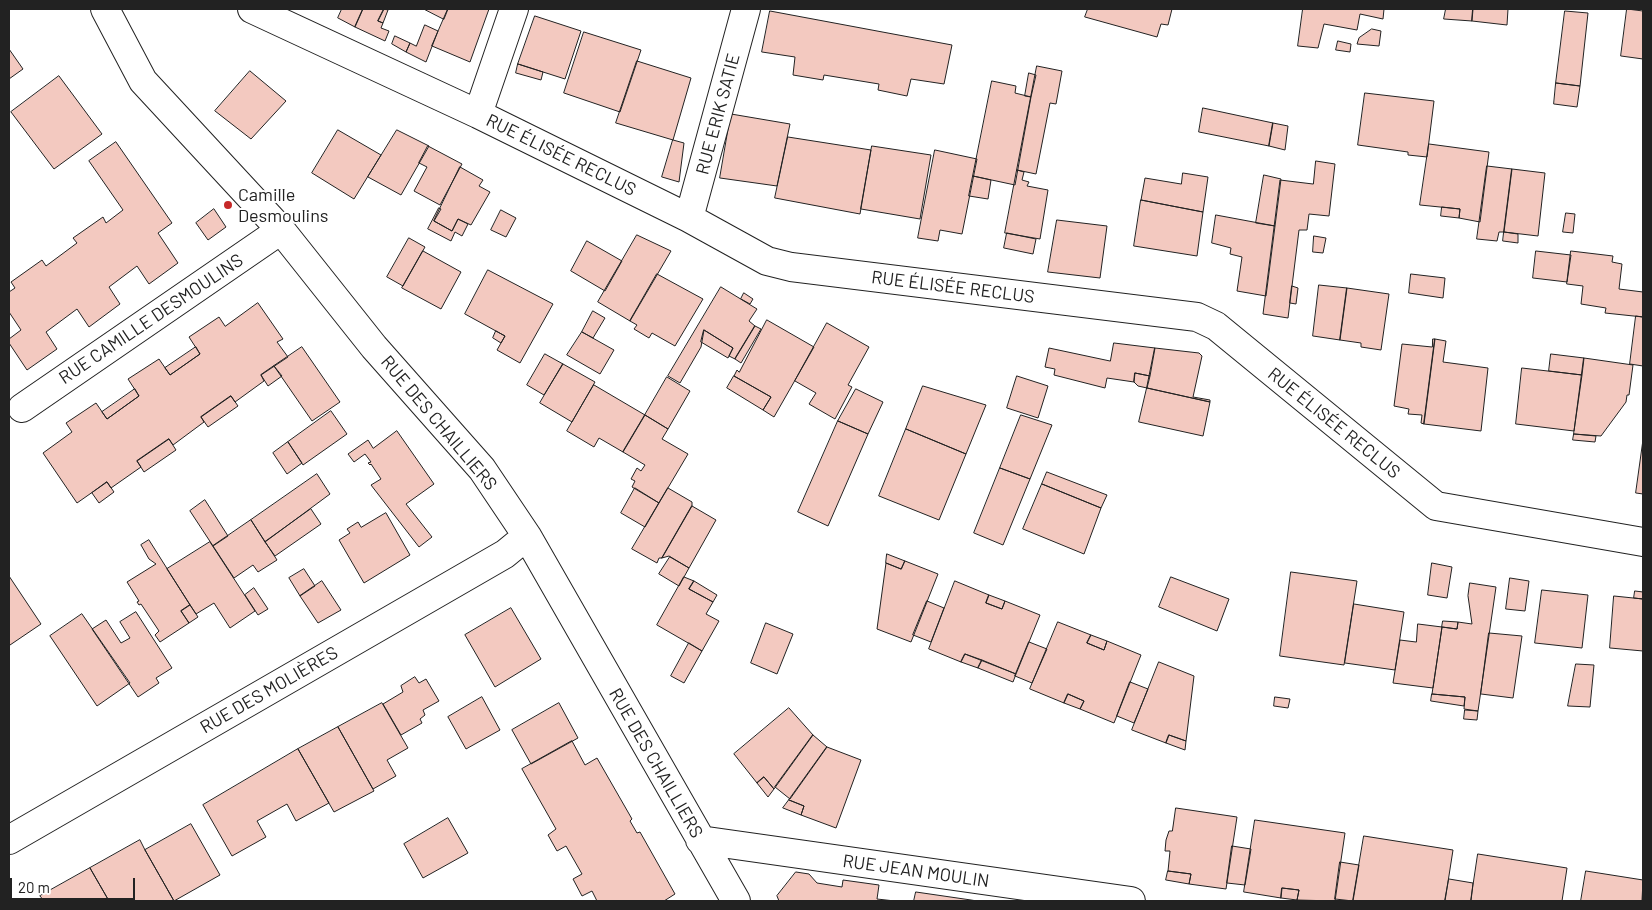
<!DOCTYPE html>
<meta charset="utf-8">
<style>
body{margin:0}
#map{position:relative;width:1652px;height:910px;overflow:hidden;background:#fff;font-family:Barlow,sans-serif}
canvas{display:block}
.frame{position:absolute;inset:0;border:10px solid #222;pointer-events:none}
.scale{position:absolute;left:10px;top:878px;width:125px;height:22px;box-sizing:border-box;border:2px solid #222;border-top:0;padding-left:6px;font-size:15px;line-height:18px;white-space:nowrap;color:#222;-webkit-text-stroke:4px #fff;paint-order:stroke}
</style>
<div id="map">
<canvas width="1652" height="910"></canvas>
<div class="frame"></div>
<div class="scale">20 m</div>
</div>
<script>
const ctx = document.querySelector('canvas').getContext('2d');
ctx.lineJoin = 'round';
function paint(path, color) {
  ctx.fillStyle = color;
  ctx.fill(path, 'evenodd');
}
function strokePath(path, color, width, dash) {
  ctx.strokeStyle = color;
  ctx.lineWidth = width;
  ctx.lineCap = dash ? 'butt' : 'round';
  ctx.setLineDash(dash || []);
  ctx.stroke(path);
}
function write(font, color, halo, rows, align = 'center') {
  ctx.font = font + ' Barlow,sans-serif';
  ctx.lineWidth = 4;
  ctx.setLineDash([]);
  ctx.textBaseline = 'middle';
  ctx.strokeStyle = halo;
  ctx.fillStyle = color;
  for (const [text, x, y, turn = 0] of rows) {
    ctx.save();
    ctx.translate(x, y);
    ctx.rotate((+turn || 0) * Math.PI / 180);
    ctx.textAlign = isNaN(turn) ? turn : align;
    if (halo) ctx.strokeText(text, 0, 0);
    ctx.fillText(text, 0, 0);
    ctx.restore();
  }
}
const building = new Path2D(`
 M342 9H363L355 27 338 18Z
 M363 9H384L378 21 383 23 381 28 389 31 385 41 355 27Z
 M384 9 388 10 383 23 378 21Z
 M424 9H448L444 19Z
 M448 9H489L470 62 432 46Z
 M1088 9H1172L1168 25 1161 24 1157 37 1085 17Z
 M1303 9H1384L1383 19 1360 14 1357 30 1324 24 1318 48 1298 46Z
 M1446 9H1473L1472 21 1444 19Z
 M1473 9H1508L1507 25 1472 21Z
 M1627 9 1643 11V59L1621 56Z
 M770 11 952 45 944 84 911 79 907 96 878 90 879 84 824 75 823 80 793 75 795 57 762 52Z
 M1565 11 1588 13 1580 86 1556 83Z
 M535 16 581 31 565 79 518 64Z
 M425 25 438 31 426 62 406 52 410 43 416 46Z
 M1372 29 1381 31 1379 46 1357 44 1359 38Z
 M584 32 641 50 620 112 564 93Z
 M395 36 410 43 406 52 392 44Z
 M1338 41 1351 44 1350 52 1336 50Z
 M9 49 23 69 9 79Z
 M637 61 691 78 673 140 616 123Z
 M518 64 543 72 541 80 516 73Z
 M1037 66 1062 71 1056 104 1050 103 1036 174 1017 170Z
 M250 71 286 101 251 139 215 111Z
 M1029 73 1036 75 1031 97 1025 96Z
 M59 76 102 134 54 169 11 112Z
 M992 81 1016 86 1015 93 1031 97 1015 185 973 176Z
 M1556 83 1580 86 1577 107 1554 104Z
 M1365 93 1434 101 1427 157 1408 155V152L1358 145Z
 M1203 108 1273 123 1269 146 1199 132Z
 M731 114 790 124 777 186 720 178Z
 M1273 123 1288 126 1285 150 1269 146Z
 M338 130 381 155 354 199 312 173Z
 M397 130 429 146 401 195 368 177Z
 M788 137 871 150 860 214 775 198Z
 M673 140 684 143 679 182 662 177Z
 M116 142 172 223 158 233 178 263 149 284 137 266 109 287 120 304 89 327 77 309 46 332 57 349 27 370 9 343V339L21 330 9 312V292L15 288 11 282 42 260 46 266 77 243 73 238 103 217 106 223 123 210 89 161Z
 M1429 144 1489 152 1480 222 1459 218 1460 209 1420 205Z
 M428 146 462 164 440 205 414 191 427 167 419 163Z
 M872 146 931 155 920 219 861 209Z
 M935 150 977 159 962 234 940 230 938 241 918 238Z
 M1316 161 1335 164 1329 216 1309 214 1307 230H1299L1288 318 1263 314 1280 180 1313 184Z
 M1487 166 1512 169 1504 232H1499L1497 241 1477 239Z
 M460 167 483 180 479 186 490 192 471 225 458 219 452 231 434 221Z
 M1512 169 1545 173 1538 236 1504 232Z
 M1017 170 1024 172 1022 180 1029 182 1027 186 1048 190 1040 239 1005 233Z
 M1183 173 1208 177 1203 212 1141 200 1145 178 1181 184Z
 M1264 175 1281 179 1275 226 1256 223Z
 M973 176 991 180 988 199 969 196Z
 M1141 200 1203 212 1197 256 1134 246Z
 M1442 207 1460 209 1459 218 1441 216Z
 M439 208 441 209 434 221 452 231 458 219 468 224 462 236 455 232 451 241 428 229Z
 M214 209 226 227 208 240 196 223Z
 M501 210 516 218 506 237 491 230Z
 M1566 213 1575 214 1573 233 1563 232Z
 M1216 215 1275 226 1266 296 1237 291 1242 257 1230 254 1231 248 1212 243Z
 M1057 220 1107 226 1100 278 1048 272Z
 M1504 232 1518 234V243L1503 241Z
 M1007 233 1036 239 1033 254 1004 248Z
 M637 235 671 251 630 321 598 302Z
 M1314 236 1326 238 1323 253 1313 252Z
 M409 238 425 247 403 286 387 277Z
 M587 241 622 261 605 291 571 271Z
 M423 251 461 272 441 309 402 288Z
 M1536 251 1571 255 1567 282 1533 278Z
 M1571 251 1613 256 1612 262 1622 264 1619 289 1643 292V317L1605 313 1606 308 1581 304 1583 286 1567 284Z
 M488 270 553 304 520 363 497 350 505 336 465 314Z
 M657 274 703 299 675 346 652 333 649 338 634 329 637 325 630 321Z
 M1411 274 1445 278 1443 298 1409 293Z
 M1319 285 1347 288 1340 340 1313 336Z
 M1292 286 1298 288 1296 304 1290 303Z
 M721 287 757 309 749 321 755 326 735 359 729 356 733 348 704 330 701 347 680 383 668 376Z
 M1347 288 1389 294 1381 350 1361 347V343L1340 340Z
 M744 293 753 299 750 304 741 299Z
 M258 303 283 339 277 342 288 357 261 375 264 381 235 402 231 396 201 417 204 422 173 445 169 439 137 461 141 467 111 488 107 482 77 503 43 453 72 432 66 423 96 403 107 419 139 396 128 379 159 359 170 375 200 354 189 337 219 317 225 326Z
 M593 311 605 318 593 338 582 332Z
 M1636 316 1643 317V366L1630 364Z
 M767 320 814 347 774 417 763 410 771 397 734 376 737 370 739 372Z
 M827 323 869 347 848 385 852 387 835 419 809 404 816 393 795 381Z
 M755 326 761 329 741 363 735 359Z
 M704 330 733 348 728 358 701 342Z
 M496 331 505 336 501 343 493 338Z
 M582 332 614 350 600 374 567 355Z
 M1433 339H1435L1424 424 1421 423 1422 415 1408 414 1409 409 1394 406 1402 344 1432 347Z
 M1435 339 1446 341 1443 362 1488 368 1481 431 1424 424Z
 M1114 343 1155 348 1150 376 1135 373 1134 382 1107 378 1105 388 1054 375 1055 369 1045 367 1049 348 1110 361Z
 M196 347 200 354 170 375 165 368Z
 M302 347 340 402 312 421 274 366Z
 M1155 348 1199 353 1202 356 1193 397 1210 400V402L1147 388Z
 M545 354 563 364 544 395 527 385Z
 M1551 354 1584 358 1582 375 1549 371Z
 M1584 358 1633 365 1629 395H1627L1626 402 1601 436 1574 434Z
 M563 364 595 382 572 422 540 403Z
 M274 366 282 376 268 386 261 375Z
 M1522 368 1582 375 1574 431 1516 424Z
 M1135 373 1150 376 1147 388 1138 386 1134 382Z
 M734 376 771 397 763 410 727 388Z
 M1017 376 1048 386 1038 418 1007 408Z
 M667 377 690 391 668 429 645 415Z
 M594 385 645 415 623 452 599 438 594 447 567 431Z
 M923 386 986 405 966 454 906 429Z
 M1147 388 1210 402 1203 436 1139 422Z
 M135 389 139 396 107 419 102 412Z
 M856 389 883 402 868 434 838 421Z
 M231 396 238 406 208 427 201 417Z
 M331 411 347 434 303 465 288 442Z
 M645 415 668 429 662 439 688 454 659 503 632 487 635 481 631 479 637 468 641 471 645 465 623 452Z
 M1021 415 1052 425 1030 479 1000 468Z
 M838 421 868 434 828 526 798 512Z
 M906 429 966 454 939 520 879 496Z
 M397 431 434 484 406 504 432 537 419 547 371 485 381 479 371 464 370 465 368 463 371 462 365 454 354 462 348 454 368 440 373 448Z
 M1574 434 1596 436 1595 442 1573 440Z
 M169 439 176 450 144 472 137 461Z
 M1643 440V494L1636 493Z
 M288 442 302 463 287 474 273 453Z
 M1000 468 1030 479 1003 545 974 533Z
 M1047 472 1107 495 1101 508 1042 484Z
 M317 474 330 494 265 542 251 520Z
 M107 482 114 492 99 503 92 493Z
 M1042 484 1101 508 1084 554 1023 529Z
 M635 488 659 503 645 527 621 513Z
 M668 488 692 502V506L662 558H659L657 563 632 549Z
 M205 500 228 536 213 546 190 511Z
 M692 506 716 520 689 568 669 556 662 558Z
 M311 509 321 524 275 556 265 542Z
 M386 513 410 555 364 583 339 540 350 533 347 529 358 522 361 527Z
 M251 520 277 560 258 572 253 565 234 578 213 546Z
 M149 540 190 605 181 611 189 623 160 642 155 635 159 631 141 604 139 605 137 602 139 601 127 582 156 564 149 559 141 545Z
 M210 542 255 611 230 628 214 603 196 614 167 569Z
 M887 554 905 561 901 569 886 563Z
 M670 557 689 568 679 586 659 574Z
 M905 561 938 574 911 642 877 629 886 563 901 569Z
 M1432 563 1452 567 1447 598 1428 595Z
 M304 569 315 586 300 596 289 578Z
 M1291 572 1357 581 1344 665 1280 656Z
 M9 576 41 624 10 645 9 644Z
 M684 577 694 581 689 589 713 602 706 614 719 621 702 651 657 625Z
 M1171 577 1229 599 1217 631 1159 607Z
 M1510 578 1529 581 1525 611 1506 609Z
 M322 581 341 610 318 623 300 596Z
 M694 581 717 595 713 602 689 589Z
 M955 581 989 595 986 603 1002 609 1005 601 1040 615 1016 674 965 654 961 662 929 649Z
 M1470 583 1496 587 1478 711 1464 709 1465 697 1432 694 1442 627 1457 629 1458 622 1472 624 1468 596Z
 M254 588 268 609 258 615 245 595Z
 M1542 590 1588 595 1582 648 1535 643Z
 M1635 591 1643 592V599L1634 598Z
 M989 595 1005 601 1002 609 986 603Z
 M1614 596 1643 599V651L1610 648Z
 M927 601 944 608 931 642 913 635Z
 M1354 604 1404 612 1395 670 1345 663Z
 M190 605 198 617 189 623 181 611Z
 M511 608 541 659 495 687 465 635Z
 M136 612 172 668 156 678 159 683 138 697 92 629 106 620 121 643 130 638 120 622Z
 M82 614 130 683 97 706 50 636Z
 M1443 621 1458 622 1457 629 1442 627Z
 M1058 622 1091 635 1087 643 1104 650 1107 641 1141 655 1114 723 1080 709 1084 701 1068 694 1064 703 1030 689Z
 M766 623 793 634 777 674 751 663Z
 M1418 624 1442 627 1433 688 1393 683 1400 640 1416 642Z
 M1489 633 1522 636 1513 698 1481 694Z
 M1091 635 1107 641 1104 650 1087 643Z
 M1029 642 1047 649 1032 683 1015 676Z
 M689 643 702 651 684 683 671 676Z
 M965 654 982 660 978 668 961 662Z
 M982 660 1016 674 1013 682 978 668Z
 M1159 662 1194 676 1186 741 1169 735 1166 743 1132 730Z
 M1576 664 1594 665 1590 707 1568 706Z
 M415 677 419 683 426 679 439 701 423 710 425 715 420 719 422 723 401 735 383 704 403 692 401 686Z
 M1130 682 1148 689 1134 723 1117 716Z
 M1068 694 1084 701 1080 709 1064 703Z
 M1432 694 1465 697 1464 706 1431 701Z
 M482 697 500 730 466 749 448 717Z
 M1275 697 1290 699 1288 708 1274 706Z
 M382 703 408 748 387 760 396 776 373 789 338 727Z
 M559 703 578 738 531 764 512 730Z
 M789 708 813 735 774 789 764 777 757 783 734 754Z
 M1465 710 1478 711 1477 720 1464 719Z
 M338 727 374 791 334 812 298 749Z
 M813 735 827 747 790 799 775 787Z
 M1169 735 1186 741 1185 750 1166 743Z
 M572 741 585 765 597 758 632 819 630 821 637 833 640 832 675 894 664 901H597L592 891 582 896 573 879 582 874 566 846 557 851 548 835 556 829 522 769Z
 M827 747 861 760 836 828 801 815 804 806 789 800Z
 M298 749 329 803 296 821 287 804 257 821 266 837 232 856 203 805Z
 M764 777 774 789 768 797 757 783Z
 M789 800 804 806 801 815 783 808Z
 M1176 808 1237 817 1226 889 1189 884 1191 874 1168 871 1170 851H1165L1166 840 1169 831H1172Z
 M448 818 468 853 423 878 404 844Z
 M1255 820 1345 833 1335 901 1297 900 1299 890 1282 888 1281 898 1244 892Z
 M191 824 220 875 174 901 145 850Z
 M1364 836 1453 850 1445 901H1353Z
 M140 840 145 850 174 901H109L90 868Z
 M1232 846 1251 849 1245 885 1227 883Z
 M1478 854 1567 868 1562 901H1471Z
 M1340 862 1359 865 1353 901 1335 899Z
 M90 868 109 901H44L40 896Z
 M1168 871 1191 874 1189 884 1166 880Z
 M1586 871 1643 880 1642 901H1581Z
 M796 872 809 874 817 883 842 887 843 880 879 885 877 899 895 901H779L777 896Z
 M1449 879 1473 883 1471 901H1445Z
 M1282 888 1299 890 1297 900 1281 898Z
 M916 892 971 900 977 901H914Z`);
const minor = new Path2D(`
 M105 9 143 81 281 230 374 347 482 469 527 536 736 901
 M252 9 478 114 689 218 767 261 791 267 1197 317 1216 326 1436 506 1643 542
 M478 114 514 9
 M689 218 746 9
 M22 408 281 230
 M9 840 505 554 527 536
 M700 840 1131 901`);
const markers = [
 [228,205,5,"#c62828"]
];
const streetNames = [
 ["RUE ERIK SATIE",718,114,-75],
 ["RUE ÉLISÉE RECLUS",561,155,26],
 ["RUE ÉLISÉE RECLUS",953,287,7],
 ["RUE CAMILLE DESMOULINS",151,319,-34],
 ["RUE DES CHAILLIERS",439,423,50],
 ["RUE ÉLISÉE RECLUS",1334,423,39],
 ["RUE DES MOLIÈRES",269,690,-30],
 ["RUE DES CHAILLIERS",656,763,60],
 ["RUE JEAN MOULIN",916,871,8]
];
const poiNames = [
 ["Camille",238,195],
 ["Desmoulins",238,216]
];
paint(building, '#f3c9c0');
strokePath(building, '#222', 1);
strokePath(minor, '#222', 30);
strokePath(minor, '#fff', 28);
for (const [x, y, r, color] of markers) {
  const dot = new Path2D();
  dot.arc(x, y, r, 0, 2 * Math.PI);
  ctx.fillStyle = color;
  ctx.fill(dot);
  strokePath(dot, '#fff', 2);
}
write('18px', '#222', '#fff', streetNames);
write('18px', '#222', '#fff', poiNames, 'left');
</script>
